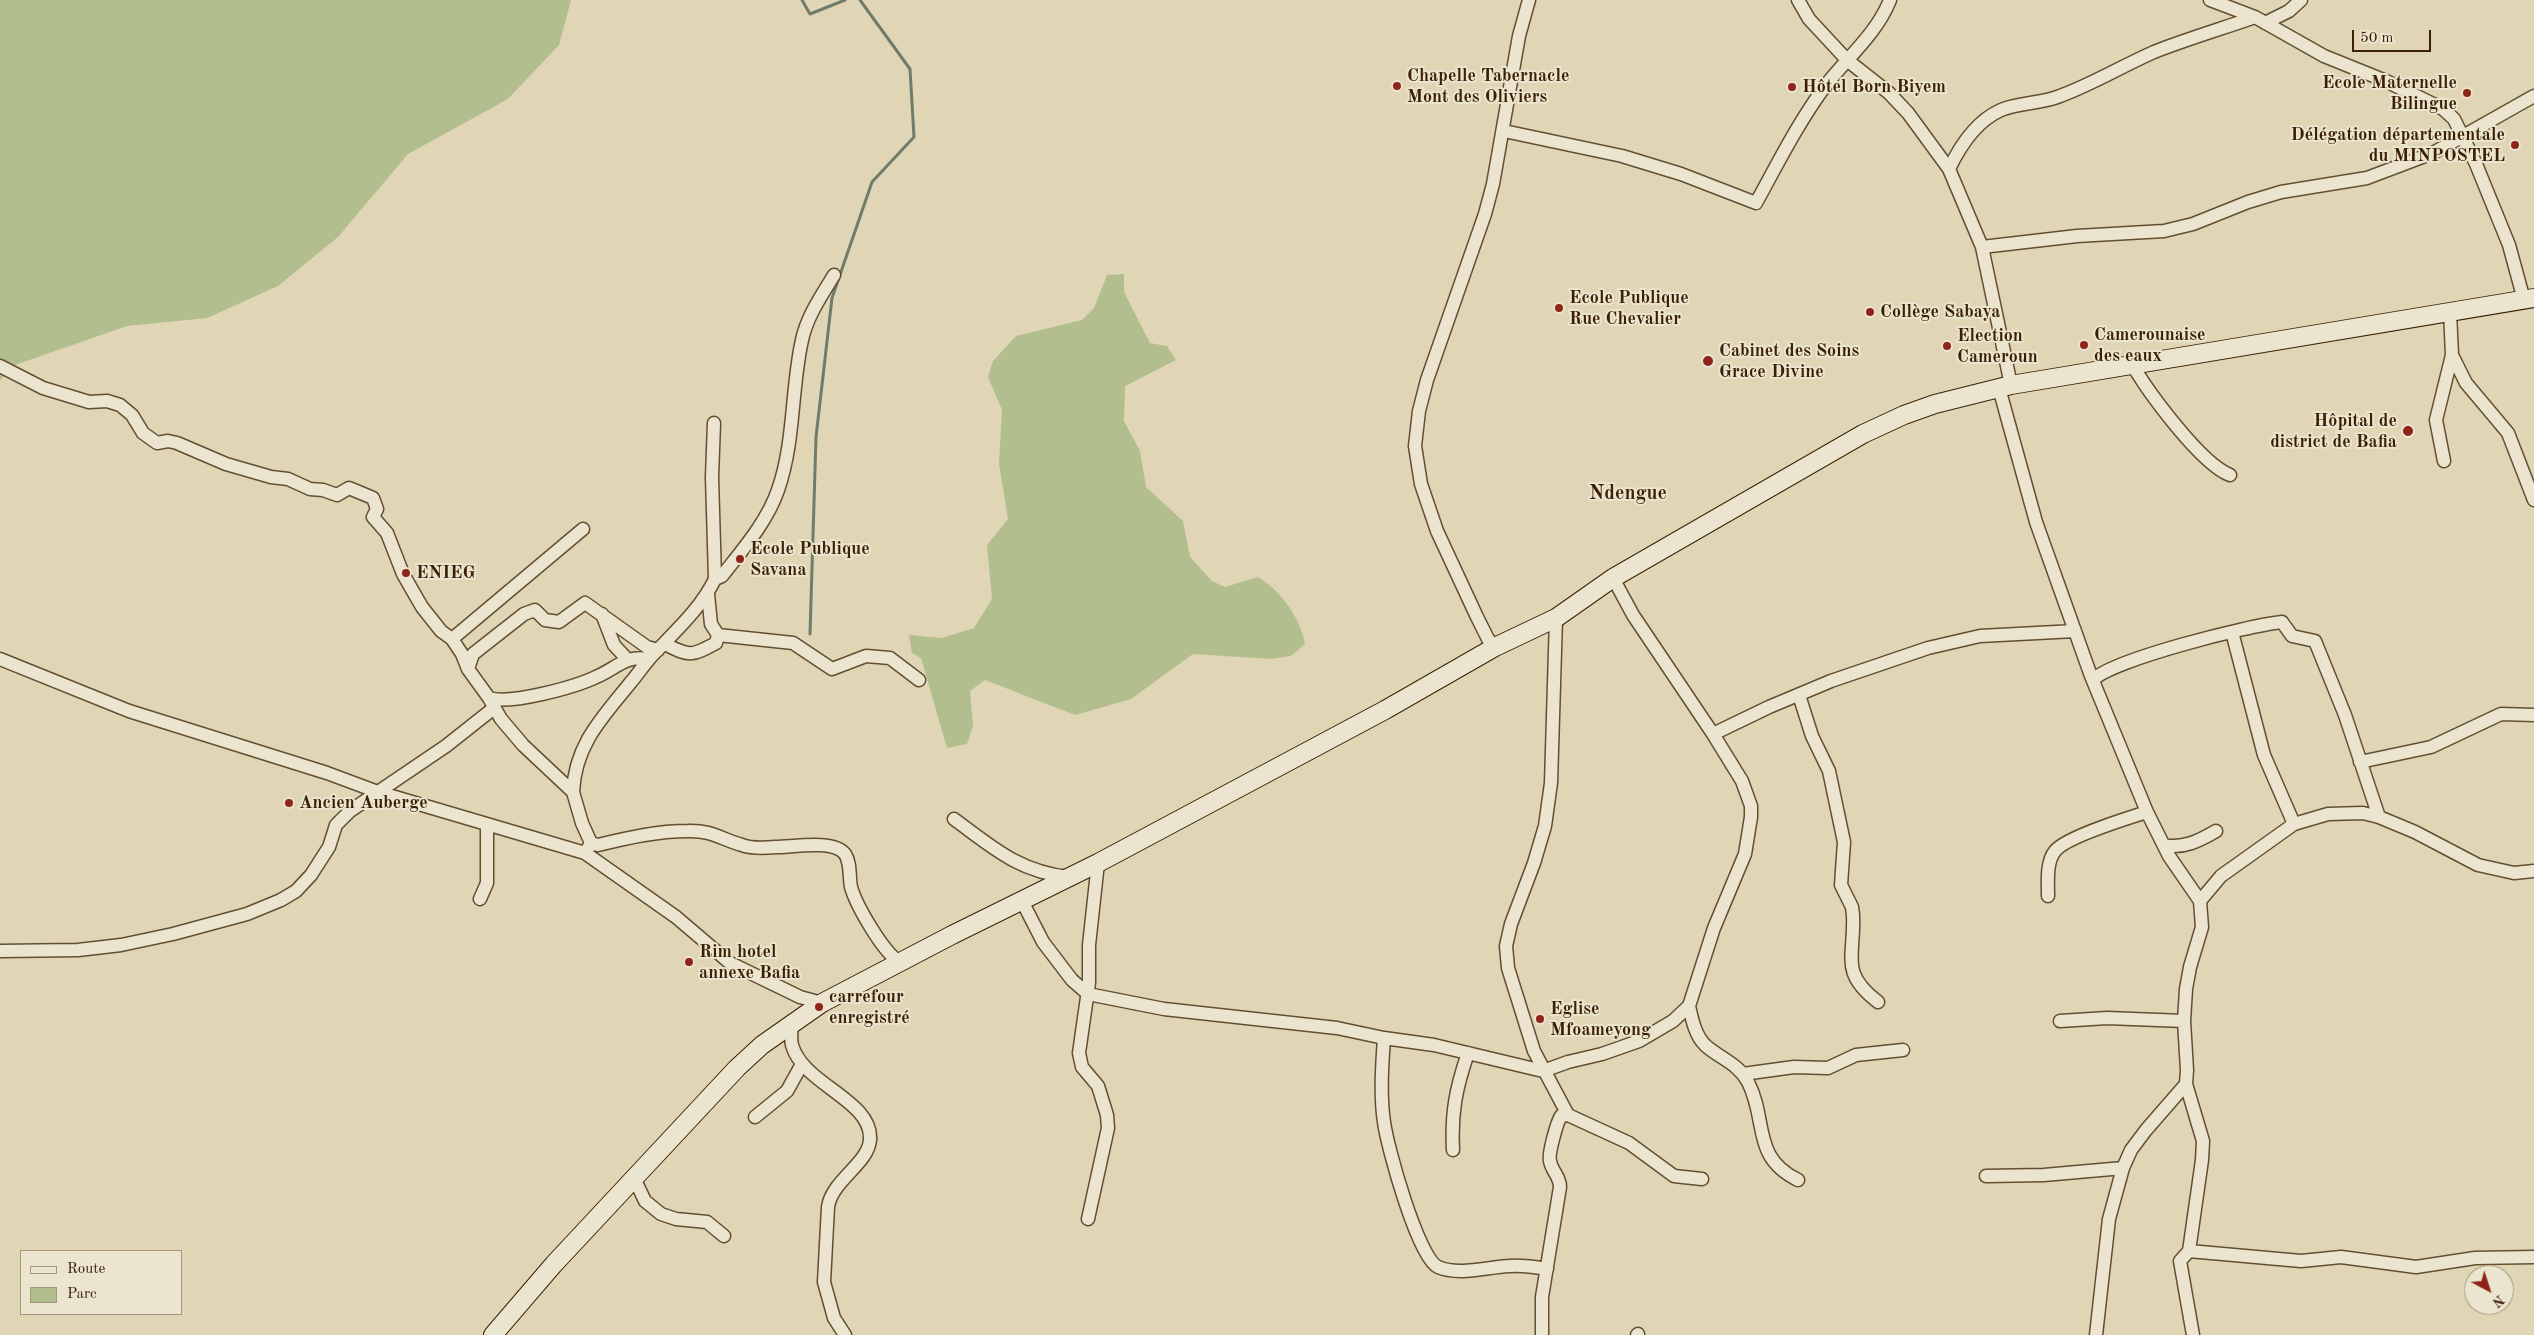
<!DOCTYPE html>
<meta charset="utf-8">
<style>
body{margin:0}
#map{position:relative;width:2534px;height:1335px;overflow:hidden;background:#e0d6b5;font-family:"Old Standard TT",serif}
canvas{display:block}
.legend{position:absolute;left:20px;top:1250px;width:162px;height:65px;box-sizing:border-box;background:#ebe4cf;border:1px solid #a5967d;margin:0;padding:6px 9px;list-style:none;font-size:15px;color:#3b2003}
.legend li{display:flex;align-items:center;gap:10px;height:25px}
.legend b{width:25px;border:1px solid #a5967d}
.north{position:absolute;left:2464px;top:1265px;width:50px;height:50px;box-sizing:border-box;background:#ebe4cf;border:1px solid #a5967d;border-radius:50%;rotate:140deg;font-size:14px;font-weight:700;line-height:20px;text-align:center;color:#3b2003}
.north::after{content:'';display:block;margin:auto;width:18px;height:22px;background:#8f2418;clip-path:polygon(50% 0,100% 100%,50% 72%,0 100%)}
.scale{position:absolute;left:2352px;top:30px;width:79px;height:22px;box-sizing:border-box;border:2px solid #3b2003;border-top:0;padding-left:6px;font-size:15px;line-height:18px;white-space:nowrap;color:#3b2003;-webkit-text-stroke:4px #ebe4cf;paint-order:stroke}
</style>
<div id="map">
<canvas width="2534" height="1335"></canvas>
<ul class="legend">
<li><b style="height:6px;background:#ebe4cf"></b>Route</li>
<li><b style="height:14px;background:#b2be8e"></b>Parc</li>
</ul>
<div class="north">N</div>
<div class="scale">50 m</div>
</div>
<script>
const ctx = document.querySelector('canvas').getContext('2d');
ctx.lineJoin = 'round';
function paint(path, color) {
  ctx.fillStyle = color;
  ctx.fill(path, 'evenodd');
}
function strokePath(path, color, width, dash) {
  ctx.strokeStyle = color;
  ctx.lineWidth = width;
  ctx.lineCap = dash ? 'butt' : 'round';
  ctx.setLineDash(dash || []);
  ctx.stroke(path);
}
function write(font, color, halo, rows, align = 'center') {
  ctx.font = font + ' "Old Standard TT",serif';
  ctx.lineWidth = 4;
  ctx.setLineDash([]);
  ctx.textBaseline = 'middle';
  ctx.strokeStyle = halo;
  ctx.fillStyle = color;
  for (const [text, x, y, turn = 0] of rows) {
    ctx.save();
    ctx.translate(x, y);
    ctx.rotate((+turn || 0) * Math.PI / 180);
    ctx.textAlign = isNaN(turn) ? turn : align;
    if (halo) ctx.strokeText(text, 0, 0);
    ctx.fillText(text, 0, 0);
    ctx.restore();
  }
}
const green = new Path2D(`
 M0 0H571L559 45 508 99 408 154 338 237 278 286 207 318 127 326 15 365 0 380Z
 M1124 274V292L1150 343 1167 346 1176 360 1125 386 1124 421 1140 451 1146 487 1183 521 1190 557 1212 581 1225 587 1258 577C1281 591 1300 617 1305 644L1291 656 1271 659 1193 654 1131 699 1075 715 985 680 970 691 973 726 967 744 947 748 921 658 912 653 909 635 942 638 974 628 992 599 987 545 1008 519 999 464 1002 410 988 377 993 361 1016 336 1082 320 1094 308 1107 275Z`);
const stream = new Path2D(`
 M802 0 810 14 845 0
 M810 634 816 437 832 298 872 182 914 137 910 69 860 0`);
const street = new Path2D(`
 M1798 0 1809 19 1847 60 1889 93 1908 113 1949 169 1982 247 2011 385
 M2210 0 2255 17 2324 56 2386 81 2443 109 2454 119 2476 164 2509 245 2524 300
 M2265 23 2289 11 2301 0
 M1504 131 1622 156 1681 174 1756 203C1778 163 1799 121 1826 85 1848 57 1877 33 1890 0
 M1949 169C1960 146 1976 121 2001 110 2020 102 2041 104 2060 96 2093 84 2122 66 2154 52 2187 39 2221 29 2255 17
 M1982 247 2077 236 2164 231 2193 224 2248 202 2281 192 2367 178 2433 153 2534 96
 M2450 312 2452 355 2466 383 2508 433 2534 500
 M2132 364C2148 392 2201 464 2230 475
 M0 366 43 388 89 402 107 401 120 405 132 415 143 433 157 443 168 441 177 443 226 464 271 477 288 479 310 489 323 490 337 495 349 488 373 498 377 509 373 517 387 533 403 574 422 607 441 631 452 639 462 654 468 669 489 698 501 719 523 745 573 792 582 823 591 843
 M1999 388 2036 522 2091 676 2147 812 2169 856 2200 901 2221 876 2294 824 2328 814 2363 813 2379 817 2415 832 2478 865 2514 873 2534 871
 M714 423 712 477 715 579
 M2444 461 2436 420 2452 355
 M1613 578 1633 615 1713 734 1769 707 1831 681 1928 648 1980 636 2075 631
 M602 614 614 645 627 659
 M1556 618 1551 783 1545 826 1534 863 1511 924 1506 946 1508 968 1534 1051 1568 1115 1629 1143 1674 1176 1702 1179
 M2232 632 2264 755 2294 824
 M718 635 793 643 832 669 866 656 890 658 919 680
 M452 639 583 529
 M665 644C690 657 692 656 716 643L718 635 711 624 708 594
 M1495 647 1488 639 1477 617 1437 531 1421 484 1415 446 1419 411 1427 380 1485 214 1493 184 1519 36 1529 0
 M0 659 129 711 327 773 378 792 585 853 676 917 730 963 800 997 822 1003
 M468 669 473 654 524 614 535 610 545 620 559 622 585 603 647 647 658 650
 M2093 680C2111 660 2250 625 2282 622L2292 636 2315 641 2345 715 2379 817
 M1799 695 1812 736 1829 771 1844 842 1841 885 1852 907 1853 915C1855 957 1839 972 1878 1002
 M489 698C510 705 575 687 596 677 617 668 625 655 648 659
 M2360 762 2431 747 2501 714 2534 715
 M573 792C575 744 603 717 631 682 637 675 643 666 650 658 673 633 700 610 715 579L722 576C743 549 767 522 778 490 795 441 791 389 802 340 807 316 822 295 834 275
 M954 819C992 847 1019 872 1069 877
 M2164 845C2183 849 2199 841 2216 831
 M587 850 591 843 598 845C627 838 657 831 688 831 711 830 721 839 742 845 752 849 765 848 776 847 792 847 834 839 845 854 851 863 849 877 851 887 856 905 884 954 900 962
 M2048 896C2048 882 2046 862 2055 851 2066 837 2128 818 2147 812
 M480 899 487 883V824
 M1022 901 1043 942 1072 980 1088 994 1164 1009 1337 1028 1384 1038 1434 1045 1543 1071 1568 1062 1602 1054 1639 1041 1673 1021 1689 1006 1714 928 1745 854 1751 817V806L1742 781 1713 734
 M0 951 78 950 121 945 173 934 247 914 281 900 296 891 311 875 329 847 336 825 350 811 446 746 494 708
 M1689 1006C1692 1019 1695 1035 1705 1045 1719 1058 1738 1063 1748 1082 1768 1121 1751 1157 1798 1180
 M2060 1021 2107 1018 2184 1021
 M792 1022C792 1029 790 1038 792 1045 803 1085 873 1100 870 1140 868 1164 832 1180 828 1207L824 1282 834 1318 845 1335
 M1384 1038C1382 1066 1380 1095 1384 1122 1387 1146 1418 1258 1438 1267 1459 1276 1487 1267 1509 1266 1522 1265 1535 1267 1547 1269
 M1743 1074 1794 1067 1828 1068 1856 1055 1903 1050
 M2186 1084 2203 1141 2202 1160 2189 1251 2301 1261 2341 1257 2416 1267 2475 1258 2534 1257
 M755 1117 787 1091 802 1064
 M1453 1150C1451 1113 1456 1088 1468 1053
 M1986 1176 2044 1175 2123 1168
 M634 1178 645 1201 661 1214 676 1219 707 1222 724 1236
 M1088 1219 1108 1128 1107 1115 1098 1086 1082 1067 1079 1053 1089 983V945L1098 863
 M2189 1251 2180 1261 2193 1335
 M1542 1335V1297L1560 1187C1560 1176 1552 1172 1550 1161 1548 1154 1557 1122 1561 1116L1568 1115
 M1637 1335 1638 1334
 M2096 1335 2109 1219 2123 1168 2131 1150 2146 1130 2186 1084 2187 1070 2184 1021 2186 989 2190 967 2202 927 2200 901`);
const secondary = new Path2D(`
 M493 1335 554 1264 737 1068 762 1045 822 1003 952 935 1098 863 1385 710 1495 647 1556 618 1613 578 1863 434 1904 415 1935 404 2011 385 2534 298`);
const markers = [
 [1397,86,5,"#8f2418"],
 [1792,87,5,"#8f2418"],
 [2467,93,5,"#8f2418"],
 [2515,145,5,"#8f2418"],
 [1559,308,5,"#8f2418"],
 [1870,312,5,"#8f2418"],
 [2084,345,5,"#8f2418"],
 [1947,346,5,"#8f2418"],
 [1708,361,6,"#8f2418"],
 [2408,431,6,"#8f2418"],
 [740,559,5,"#8f2418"],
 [406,573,5,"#8f2418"],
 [289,803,5,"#8f2418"],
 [689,962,5,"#8f2418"],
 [819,1007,5,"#8f2418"],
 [1540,1019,5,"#8f2418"]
];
const poiNames = [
 ["Chapelle Tabernacle",1407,76],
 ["Mont des Oliviers",1407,97],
 ["Ecole Maternelle",2457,83,"right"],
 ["Bilingue",2457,104,"right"],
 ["Hôtel Born Biyem",1802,87],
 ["Délégation départementale",2505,135,"right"],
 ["du MINPOSTEL",2505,156,"right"],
 ["Ecole Publique",1569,298],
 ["Rue Chevalier",1569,319],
 ["Collège Sabaya",1880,312],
 ["Camerounaise",2094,335],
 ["des eaux",2094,356],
 ["Election",1957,336],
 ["Cameroun",1957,357],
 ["Cabinet des Soins",1719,351],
 ["Grace Divine",1719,372],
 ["Hôpital de",2397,421,"right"],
 ["district de Bafia",2397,442,"right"],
 ["Ecole Publique",750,549],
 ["Savana",750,570],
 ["ENIEG",416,573],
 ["Ancien Auberge",299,803],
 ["Rim hotel",699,952],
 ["annexe Bafia",699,973],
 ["carrefour",829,997],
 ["enregistré",829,1018],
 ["Eglise",1550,1009],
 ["Mfoameyong",1550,1030]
];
const quarterNames = [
 ["Ndengue",1628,494]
];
paint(green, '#b2be8e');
strokePath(stream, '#707c6b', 3);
strokePath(street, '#644e30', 15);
strokePath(secondary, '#3b2003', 20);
strokePath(street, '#ebe4cf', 12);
strokePath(secondary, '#ebe4cf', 18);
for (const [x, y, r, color] of markers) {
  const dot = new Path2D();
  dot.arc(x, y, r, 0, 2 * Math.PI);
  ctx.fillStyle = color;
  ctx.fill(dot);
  strokePath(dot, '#ebe4cf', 2);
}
write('bold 18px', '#3b2003', '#ebe4cf', poiNames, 'left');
write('bold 20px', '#3b2003', '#ebe4cf', quarterNames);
</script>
